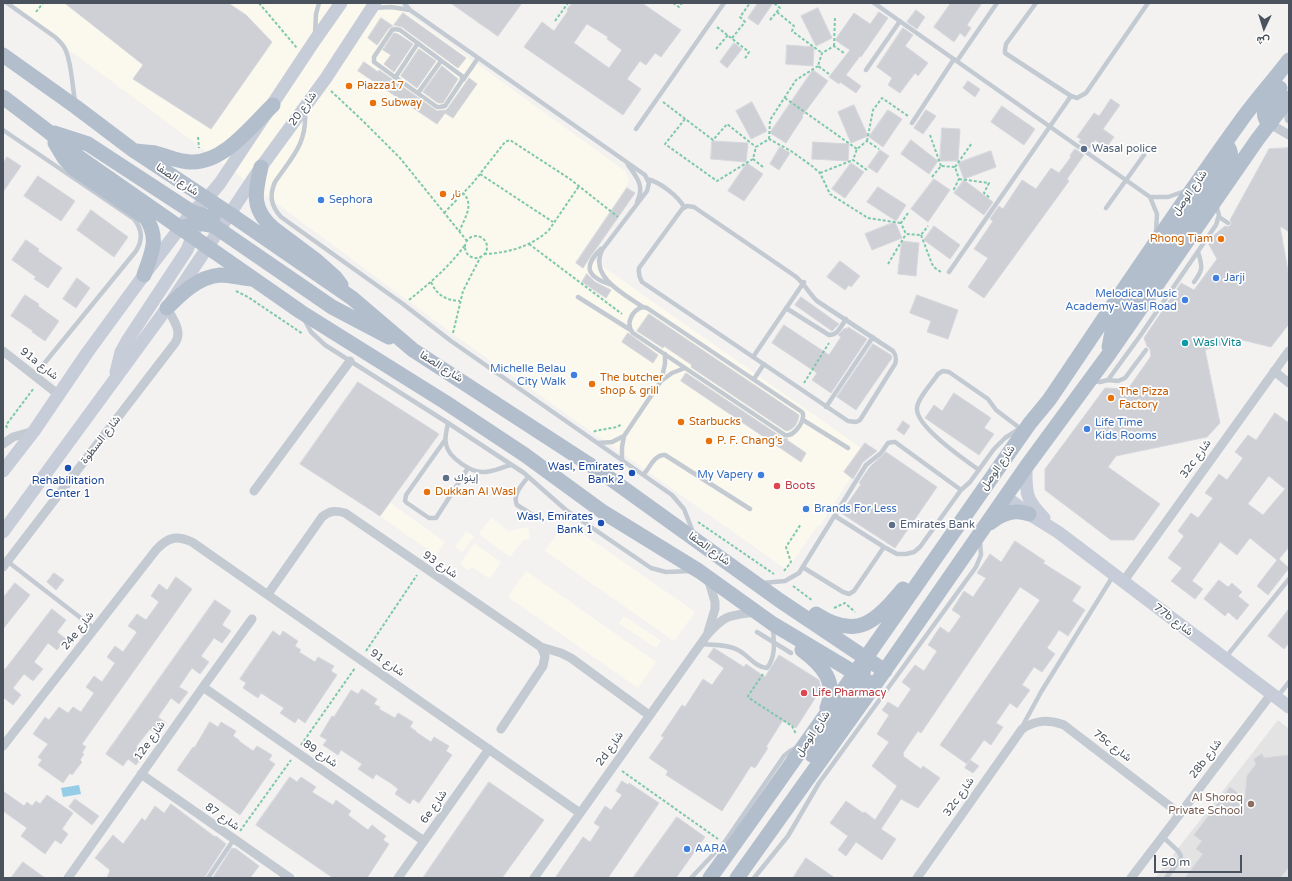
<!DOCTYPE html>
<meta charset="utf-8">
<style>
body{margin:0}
#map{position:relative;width:1292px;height:881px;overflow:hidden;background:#f3f2f1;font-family:"Varela Round",Vazirmatn,sans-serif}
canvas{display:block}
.frame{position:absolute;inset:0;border:4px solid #4a525d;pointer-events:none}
.north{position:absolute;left:1244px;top:8px;width:40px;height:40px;-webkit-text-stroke:3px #fff;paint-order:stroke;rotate:184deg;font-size:11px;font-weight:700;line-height:16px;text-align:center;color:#4a525d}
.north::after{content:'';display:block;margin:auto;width:14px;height:18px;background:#4a525d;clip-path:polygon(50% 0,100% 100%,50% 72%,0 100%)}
.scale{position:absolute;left:1154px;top:855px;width:88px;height:18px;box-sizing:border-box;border:2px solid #4a525d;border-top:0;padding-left:5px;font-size:12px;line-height:14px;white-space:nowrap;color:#4a525d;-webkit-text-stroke:3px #fff;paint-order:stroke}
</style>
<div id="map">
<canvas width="1292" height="881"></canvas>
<div class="frame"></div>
<div class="north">ش</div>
<div class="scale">50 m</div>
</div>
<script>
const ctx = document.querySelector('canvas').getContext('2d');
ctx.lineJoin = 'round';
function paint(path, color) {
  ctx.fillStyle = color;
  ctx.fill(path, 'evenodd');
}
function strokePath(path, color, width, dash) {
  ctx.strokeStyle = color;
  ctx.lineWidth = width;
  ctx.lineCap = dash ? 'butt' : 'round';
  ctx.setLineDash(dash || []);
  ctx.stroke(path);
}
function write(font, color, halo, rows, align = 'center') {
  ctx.font = font + ' "Varela Round",Vazirmatn,sans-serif';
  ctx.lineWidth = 3.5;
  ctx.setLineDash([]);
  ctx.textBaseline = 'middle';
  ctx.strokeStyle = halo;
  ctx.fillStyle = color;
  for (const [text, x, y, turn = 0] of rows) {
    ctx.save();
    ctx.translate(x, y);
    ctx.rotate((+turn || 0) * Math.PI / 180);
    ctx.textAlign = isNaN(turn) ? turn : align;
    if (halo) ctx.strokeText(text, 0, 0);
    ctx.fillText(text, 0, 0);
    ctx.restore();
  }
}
const commercial = new Path2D(`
 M6 3H393L625 171 629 180 626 188 582 252 867 452 819 527 817 526 787 570 453 334Z
 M389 502 445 542 436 555 380 516Z
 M491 518 509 531 528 527 530 539 523 540 510 557 479 534Z
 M566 522 695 612 674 641 545 551Z
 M466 531 474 536 462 552 455 547Z
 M474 543 501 562 490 579 472 567 469 570 460 564Z
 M526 571 656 662 638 688 508 597Z
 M624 616 661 641 656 648 619 623Z`);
const education = new Path2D(`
 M1278 720 1289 729V878H1155Z`);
const water = new Path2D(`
 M79 785 81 794 63 797 61 788Z`);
const building = new Path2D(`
 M65 3H228L246 15 272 42 211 129 133 79 143 65Z
 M451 3H522L498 36Z
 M572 3H642L681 30 661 57 655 53 646 65 640 61 627 79 641 89 623 115 524 47 542 22 554 31 568 11 567 10ZM587 24 608 37 607 39 622 50 609 68 574 43Z
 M758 3H773L758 25 748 18Z
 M951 3H982L967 25 971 28 965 37 960 33 954 42 934 27Z
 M818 8 832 38 816 46 801 16Z
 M916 10 925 17 917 29 907 22Z
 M879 12 888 18 861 57 860 56 846 75 861 86 856 93 840 82 839 84 829 77 850 50 835 40 854 13 870 24Z
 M403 13 466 58 458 68 402 27 394 25Z
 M381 18 393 26 389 28 377 45 368 38Z
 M903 28 913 35 905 46 928 63 918 76 915 73 900 93 888 85 892 78 877 67Z
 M394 33 398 34 413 44 394 72 384 64 391 55 383 50Z
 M734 43 742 49 727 68 720 62Z
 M787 45 814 47 813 66 786 64Z
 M419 49 436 61 417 88 401 76Z
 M364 62 378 72 379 70 437 111 446 110 448 108 469 78 477 84 453 118 445 113 437 124 358 71Z
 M442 66 458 79 443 103H438L423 92Z
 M813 70 828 81 802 116 803 117 786 143 770 133Z
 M968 81 980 89 975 97 963 88Z
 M1111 99 1120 105 1103 129 1114 137 1106 148 1095 140 1089 149 1079 142 1081 139 1077 137 1094 113 1099 116Z
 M752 102 767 131 751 139 736 111Z
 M854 105 868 136 851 143 838 112Z
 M1002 106 1035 129 1024 145 991 122Z
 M888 110 902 119 883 147 869 137Z
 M926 110 936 116 923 134 914 128Z
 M942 128 960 129 958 161H940Z
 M911 140 938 161 929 174 901 154Z
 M712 141 748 143 746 162 711 159Z
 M813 142 849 144 848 161 812 159Z
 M780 147 790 153 779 170 770 164Z
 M1289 148V232L1280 226 1289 277V324L1271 347 1238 339 1205 350 1220 423 1207 437 1116 456 1108 467 1160 504 1134 540H1111L1045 490V469L1105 388 1128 389 1151 356 1150 349 1147 346 1144 338 1181 283 1194 290 1217 259 1208 243 1213 236 1225 226 1228 227 1231 225V222L1230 220 1269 149Z
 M1075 149 1084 155 1067 179 1069 181 984 298 968 287 988 258 974 249 993 221 990 219 999 206 1003 209 1022 180 1036 189 1051 168 1059 173 1071 157 1070 156Z
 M880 150 889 156 877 173 868 167Z
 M991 151 996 167 964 179 958 163Z
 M7 157 21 166 3 192V164Z
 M747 163 763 174 744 201 728 191Z
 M851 163 864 172 845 198 832 189Z
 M38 176 75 201 61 221 24 196Z
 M934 179 950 190 928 222 911 209Z
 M964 180 993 202 984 215 954 193Z
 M878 187 906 205 896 221 867 202Z
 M627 188 635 193 598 246 592 254 583 268 576 263Z
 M91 210 128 237 114 257 77 230Z
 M895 222 902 238 872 250 865 234Z
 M934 226 960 245 950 259 924 240Z
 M26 240 39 249 38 251 62 268 48 288 34 279 36 277 12 260Z
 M902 241 919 243 916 276 898 274Z
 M840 261 860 276 851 287 849 285 845 290 827 277Z
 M587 274 595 282 611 290 606 298 582 282Z
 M77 278 90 288 76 308 63 299Z
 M25 295 39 304 38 306 59 321 45 341 32 332 33 331 11 316Z
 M917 295 958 310 948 339 927 332 931 321 910 313Z
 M801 297 839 324 832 331 795 305Z
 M649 314 799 415 798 420 795 426 790 430 786 431 691 367 692 365 664 346 663 348 637 331Z
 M784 325 829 355 841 337 838 335 845 328 847 329 848 327 867 339 831 393 812 380 817 373 772 343Z
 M628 333 658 355 653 363 622 342Z
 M873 344 891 355 892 358 856 410 837 397Z
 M686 373 783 438 788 439 787 440 806 453 801 462 681 381Z
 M358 382 439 434 380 516 300 464Z
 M954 393 991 418 984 428 994 434 979 455 925 418 934 405 942 411Z
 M1275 413 1289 423V547L1279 559 1289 568 1268 595 1257 586 1277 560 1250 538 1237 555 1220 542 1192 581 1203 589 1195 599 1171 581 1182 568 1168 558 1184 536 1178 531 1191 513 1198 518 1213 498 1205 493 1219 474 1227 480 1243 458 1235 452 1248 435 1256 440ZM1269 476 1285 489 1263 515 1248 504Z
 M903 421 910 426 904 435 897 430Z
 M865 443 877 451 863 462 853 479 844 472Z
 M886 452 937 487 895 548 841 513 861 484 859 483 869 468Z
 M1015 541 1045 561 1043 563 1081 587 1072 601 1085 610 1068 636 1059 630 1047 648 1055 654 1042 672 1034 667 1022 685 1030 690 1017 708 1010 703 996 723 1003 727 991 745 984 740 967 764 940 745 1040 600 1020 587 921 733 918 731 903 753 904 754 903 756 921 769 923 766 940 778 918 808 901 799 881 829 896 839 882 860 856 842 846 856 838 850 848 836 830 823 846 801 863 813 865 812 875 820 897 786 872 766 889 742 877 734 889 715 882 710 888 702 898 708 911 689 902 682 915 665 924 671 937 651 928 645 940 627 949 633 961 616 952 610 964 591 973 597 986 578 977 573 990 554 1001 562Z
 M54 573 64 580 56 590 47 582Z
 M176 577 192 589 82 744 86 747 82 753 84 754 80 760 82 762 72 775 70 773 63 783 38 765 42 760 38 757 48 744 33 734 45 717 49 720 59 707 68 713 73 707 81 712 94 693 86 687 94 676 102 682 115 663 107 657 115 646 123 652 137 632 128 626 137 614 146 620 159 602 151 596 159 584 167 590Z
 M1219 580 1228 587 1232 583 1242 592 1238 596 1249 605 1237 620 1228 612 1225 616 1204 599Z
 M15 583 30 595 3 629V598Z
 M215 600 231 611 222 625 231 631 222 643 214 638 201 656 209 662 200 674 192 668 179 687 188 692 179 704 171 698 158 717 166 723 158 735 150 729 136 747 145 753 136 765 128 759 123 766 106 754Z
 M52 609 66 620 57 632 66 639 57 650 48 643 34 662 43 669 33 681 24 674 13 688 21 695 13 705 4 698 3 700V669H5Z
 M1289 609V643L1284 649 1268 636Z
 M273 631 280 636 283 631 298 641 295 646 301 650 299 652 315 662 318 657 334 666 331 671 337 675 305 723 298 718 295 723 280 713 284 708 270 699 261 693 258 698 243 688 246 683 240 679Z
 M714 648 744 667 746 664 765 677 779 655 819 680 821 689 796 728 783 720 766 747 768 748 755 768 751 766 722 811 666 775 668 771 649 758 664 737 661 736 682 705 685 707 703 679 712 685 724 668 708 657Z
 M362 689 377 699 374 704 380 707 379 709 395 718 398 713 413 722 410 727 416 731V732L431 742 434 737 449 746 446 751 452 755 419 803 413 799 410 804 395 794 398 789 392 784 376 774 373 779 358 769 362 764 341 750 338 755 323 745 327 740 320 736 332 716 334 717 351 690 358 694Z
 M210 722 218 727 221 722 236 731 233 736 239 740V741L253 751 257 746 272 755 269 760 275 764 240 815 177 770 193 747 194 748Z
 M1262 754 1264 758 1289 755V867L1280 878H1185L1203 854 1196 849 1202 841 1194 835 1230 787 1245 799 1247 776 1256 764 1254 759Z
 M970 760 979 766 973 773 965 768Z
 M290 777 297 782 301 777 316 787 312 792 333 805 336 800 351 811 348 815 368 830 372 825 386 836 383 840 389 844 367 878H333L256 825Z
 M622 781 628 785 629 783 659 803 608 878H555L583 837 590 842 600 827 594 823 605 806 611 810 622 795 616 791Z
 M489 782 544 820 502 878H423Z
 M3 791 24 806 27 802 32 806 36 801 40 804 47 795 73 813 62 829 68 834 61 844 55 840 45 854 21 836 27 828 3 811Z
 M75 799 99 816 92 825 69 807Z
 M171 804 215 837 216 836 226 844 204 878H107L110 870 95 858 113 835 123 844 142 818 145 821 155 806 164 813Z
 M677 817 705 837 676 878H633Z
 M232 848 234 849 235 848 259 866 250 878H213Z
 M806 858 835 878H793Z
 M23 862 45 878H11Z`);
const path = new Path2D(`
 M259 3 297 48
 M673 3 679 7 682 3
 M36 12 43 3
 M777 12 794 26 792 31 822 53
 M770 20 780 8 774 3
 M555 21 568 3
 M717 27 749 52 744 60
 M732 38 745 22 740 17 750 3
 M834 46 835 16
 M716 49 728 35
 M829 74 818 66 822 53 834 46 844 53
 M331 91 363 121 400 158 467 241
 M785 98 857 149
 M663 102 713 140 727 124 756 147
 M685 119 665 144 717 181 753 159
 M930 135 941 166
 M198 137 199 148
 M769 139 770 120 796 80 818 66
 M867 141 873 110 882 98 908 116
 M763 167 753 159 756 147 769 139 791 151 812 166 820 173 830 194 868 218 901 223
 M955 167 972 143
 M867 170 853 160 857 149 867 141 879 149
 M820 173 853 160
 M480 174 553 222
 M932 177 941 166 955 167 959 179 953 191
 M959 179 989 183 984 193 990 198
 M444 213 472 184 505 142 510 140 570 179 618 217
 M908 213 901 223 906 234 921 235 928 226
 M459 232C464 219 475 205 463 193
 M921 235 932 264 935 268 941 272
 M465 247a11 11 0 1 1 22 0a11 11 0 1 1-22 0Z
 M529 244 622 314
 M484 254C507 253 531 247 549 230L579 186
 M888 264 906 234
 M431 282C437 295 445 300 460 301
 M236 291 248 297 303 334
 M409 300C430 283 449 267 465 245
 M453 333 463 291 481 256
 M804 383 829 343
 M7 428 6 425 34 388
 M594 432 595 431 617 427 622 424
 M698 522 774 574
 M784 571 791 562 786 547 801 524
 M793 586 813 601
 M834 608 845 603 855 612
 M366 651 417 575
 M763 674 748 696 749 698 792 726 796 734
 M301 745 355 668
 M622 771 718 839
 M240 831 291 760`);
const lane = new Path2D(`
 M7 3 55 37C59 41 64 45 66 51 72 66 72 85 75 101
 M404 3 410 10 645 175 649 183 647 191 602 250C589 277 624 294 643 307
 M874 3 1150 197 1157 214 1156 232
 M1036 3 1006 44 1005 50V53L1071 96 1077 98 1086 93 1148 3
 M374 8 391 7 410 10
 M395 29 400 30 462 76V80L461 82 445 106 440 107H437L374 62V57L392 30Z
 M315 35 316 14 319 3
 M957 61 997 3
 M866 70 900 21
 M395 78 418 43
 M463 80 478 58
 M418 93 441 61
 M305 112C307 144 292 157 275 182 269 196 271 206 281 217L403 304 451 341 672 495 684 509 693 532
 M912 123 954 59
 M636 129 724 3
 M3 130 134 219C143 230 143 240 136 251L34 376
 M628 165C637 177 645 187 637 202
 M647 179C660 182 678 196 684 207
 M1150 197H1168L1185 191
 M687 206 694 207 795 276C804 283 809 293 817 301L893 351C896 355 897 358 895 364L860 420 856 422 848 421 642 282C639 277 638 274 639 268L682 209Z
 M1106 208 1144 155
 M1219 217 1228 223
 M601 249C581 268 589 278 612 285
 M949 272 1071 96
 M1194 282C1204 269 1202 266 1198 252
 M578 297 629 329
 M643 307 647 308 802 412 803 414C804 422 794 437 785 435L633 333C625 324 632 310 643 307Z
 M786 308 829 335C838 335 841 326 846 319
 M304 319 311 332 325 345 448 423 524 473 566 510 651 568 666 572 692 571
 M753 357 804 282
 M754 379 764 364
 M1108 380 1118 381 1125 378 1146 350
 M661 381 665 364V354
 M1092 381 1100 382 1108 380 1140 336 1216 225 1219 215 1216 205
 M826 407 873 337
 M803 420 848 448
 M448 423C447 430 444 437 446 444 448 457 471 473 484 472 493 472 502 467 511 465
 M445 440 406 495 405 501 407 503 429 518H436L468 468
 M598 443 612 442 624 436
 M622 459V447L624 436 661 381 672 373 685 368
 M979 470C965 460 915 426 917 408 917 399 933 382 938 374L943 371 949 372 988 399 996 410 1021 429
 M644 474C650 467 655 454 665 455L750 509
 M528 477C522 485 512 495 517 505L539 519
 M835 516 884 547 897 554H906L914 552 920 547 961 490 970 482 994 449 1005 438 1019 429
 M7 561 95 629
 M804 568 843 592 849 594 854 591 884 547
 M763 583 785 581 799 573 866 465 881 453 888 443 893 442H895L961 490
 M757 632 791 653
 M700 644C712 645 727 644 738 650 748 655 755 667 767 668 776 657 774 642 773 629
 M1226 657 1289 579
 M1278 696 1289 682
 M1022 727 1041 692 1113 576
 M1163 837 1178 851 1181 856 1180 860 1166 878
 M208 878 234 839
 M691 878 724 843 784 756 790 751 798 747
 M754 878 788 836 819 783 976 567 981 555 980 541`);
const street = new Path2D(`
 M1287 101 1289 119
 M1270 124 1289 135
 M3 351 59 395
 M1274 371 1289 383
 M3 444 13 437 34 431
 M254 491 350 361
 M3 567 175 343C183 332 173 319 167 308
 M1123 582 1289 351
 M268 594 322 517C329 511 335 510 345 513L541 647 545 656 543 666 501 729
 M708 632 715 609V602L708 578
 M541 647 561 653 571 658 649 715
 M203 687 424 841
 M3 746 156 550C168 537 176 535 192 542L580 813
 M141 774 290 878
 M68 878 203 687 252 619
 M398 878 489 749
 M534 878 707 635C726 614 728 616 756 612
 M917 878 1022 729C1036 720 1048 719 1064 725L1180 814
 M1131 878 1272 693`);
const secondary = new Path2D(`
 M116 372 121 352 127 341 187 250 196 228
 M1026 467C1026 493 1025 499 1044 518
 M3 471 34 431 87 353 144 275 192 212 206 200 220 183 315 40 341 3
 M1006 497 1029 514 1058 532 1289 707
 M3 532 167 308 261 167 326 78 375 3`);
const primary = new Path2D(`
 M3 55 76 107 133 150 230 214 352 298 413 350 601 472 779 600 885 671
 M3 97 49 132 77 156 301 312 445 402 525 455 603 512 699 571 773 624 855 673 874 686
 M1270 124C1256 112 1272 98 1280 88
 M54 133 88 144 192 212 213 218
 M55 143 64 158 73 168 146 218C160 239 151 254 144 275
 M136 151C143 152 149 152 155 153 167 156 178 162 191 162 224 163 251 126 273 105
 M261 167C255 193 251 209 273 228L317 261 335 277 341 285
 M180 228 198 223 214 226 332 307 389 337
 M167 308C182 293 198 277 220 275 230 275 241 278 251 279
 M1109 347 1112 332 1121 316 1228 163C1232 156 1231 150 1226 144
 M990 523C1002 513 1014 509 1029 514
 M816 614C858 641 876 621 903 589
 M802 650C822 665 838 682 827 708
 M812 755 856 690 862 678 864 668
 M710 878C818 728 923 575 1030 423L1049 400C1112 307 1174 213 1240 122 1255 101 1273 81 1289 60
 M737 878 874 686 1026 467 1109 354 1257 140 1289 98`);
const markers = [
 [349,86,4,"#e8710a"],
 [373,103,4,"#e8710a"],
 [1084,149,4,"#5c6f8a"],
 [443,194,4,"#e8710a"],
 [321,200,4,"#3f7fe0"],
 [1221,239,4,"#e8710a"],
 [1216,278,4,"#3f7fe0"],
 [1185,300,4,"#3f7fe0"],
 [1185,343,4,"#0f9aa8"],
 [574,375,4,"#3f7fe0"],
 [592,384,4,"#e8710a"],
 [1111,398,4,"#e8710a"],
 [681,422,4,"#e8710a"],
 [1087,429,4,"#3f7fe0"],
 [709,441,4,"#e8710a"],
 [68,468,4,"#1a4fb4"],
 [632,473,4,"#1a4fb4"],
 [761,475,4,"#3f7fe0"],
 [446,478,4,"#5c6f8a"],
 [777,486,4,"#e0444e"],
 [427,492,4,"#e8710a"],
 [806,509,4,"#3f7fe0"],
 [601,523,4,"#1a4fb4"],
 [892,525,4,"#5c6f8a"],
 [804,693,4,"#e0444e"],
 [1251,804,4,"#8d6e63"],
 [687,849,4,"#3f7fe0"]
];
const foodNames = [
 ["Piazza17",357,86],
 ["Subway",381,103],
 ["نار",451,194],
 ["Rhong Tiam",1213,239,"right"],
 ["The butcher",600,378],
 ["shop & grill",600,391],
 ["The Pizza",1119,392],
 ["Factory",1119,405],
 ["Starbucks",689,422],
 ["P. F. Chang’s",717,441],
 ["Dukkan Al Wasl",435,492]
];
const streetNames = [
 ["شارع 20",303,109,-54],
 ["شارع الصفا",177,180,34],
 ["شارع الوصل",1190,193,-55],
 ["91a شارع",39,364,38],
 ["شارع الصفا",441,367,32],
 ["شارع السطوة",101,440,-52],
 ["32c شارع",1196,459,-54],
 ["شارع الوصل",998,468,-55],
 ["شارع الصفا",709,549,36],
 ["شارع 93",440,565,34],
 ["77b شارع",1173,620,37],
 ["24e شارع",78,631,-52],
 ["شارع 91",387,663,35],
 ["شارع الوصل",813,734,-56],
 ["12e شارع",150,741,-55],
 ["75c شارع",1112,746,37],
 ["2d شارع",610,749,-55],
 ["شارع 89",320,754,35],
 ["28b شارع",1206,759,-53],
 ["32c شارع",959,797,-55],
 ["6e شارع",434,807,-55],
 ["شارع 87",222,817,35]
];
const serviceNames = [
 ["Wasal police",1092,149],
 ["إينوك",454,478],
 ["Emirates Bank",900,525]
];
const shopNames = [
 ["Sephora",329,200],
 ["Jarji",1224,278],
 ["Melodica Music",1177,294,"right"],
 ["Academy- Wasl Road",1177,307,"right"],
 ["Michelle Belau",566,369,"right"],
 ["City Walk",566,382,"right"],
 ["Life Time",1095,423],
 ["Kids Rooms",1095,436],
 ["My Vapery",753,475,"right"],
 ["Brands For Less",814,509],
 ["AARA",695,849]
];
const cultureNames = [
 ["Wasl Vita",1193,343]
];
const transitNames = [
 ["Wasl, Emirates",624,467],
 ["Bank 2",624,480],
 ["Rehabilitation",68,481,"center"],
 ["Center 1",68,494,"center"],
 ["Wasl, Emirates",593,517],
 ["Bank 1",593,530]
];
const healthNames = [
 ["Boots",785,486],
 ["Life Pharmacy",812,693]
];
const educationNames = [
 ["Al Shoroq",1243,798],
 ["Private School",1243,811]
];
paint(commercial, '#fbf9ed');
paint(education, '#e4e3e3');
paint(water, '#95cce6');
paint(building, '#cfd0d5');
strokePath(building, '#d6d7dc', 1);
strokePath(path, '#7ec8ac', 2, [3, 2]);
strokePath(lane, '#c3cad2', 4.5);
strokePath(street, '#c3cad2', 9);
strokePath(secondary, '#c6ccd8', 13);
strokePath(primary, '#b3becd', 15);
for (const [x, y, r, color] of markers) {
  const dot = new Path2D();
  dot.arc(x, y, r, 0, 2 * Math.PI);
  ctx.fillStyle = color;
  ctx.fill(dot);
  strokePath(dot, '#fff', 1.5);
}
write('11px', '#c56008', '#fff', foodNames, 'left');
write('11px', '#4a525d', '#fff', streetNames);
write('11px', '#4e5e75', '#fff', serviceNames, 'left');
write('11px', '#366cbe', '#fff', shopNames, 'left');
write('11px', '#0d838f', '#fff', cultureNames, 'left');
write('11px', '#164399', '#fff', transitNames, 'right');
write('11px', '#be3a42', '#fff', healthNames, 'left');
write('11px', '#785e54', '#fff', educationNames, 'right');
</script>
